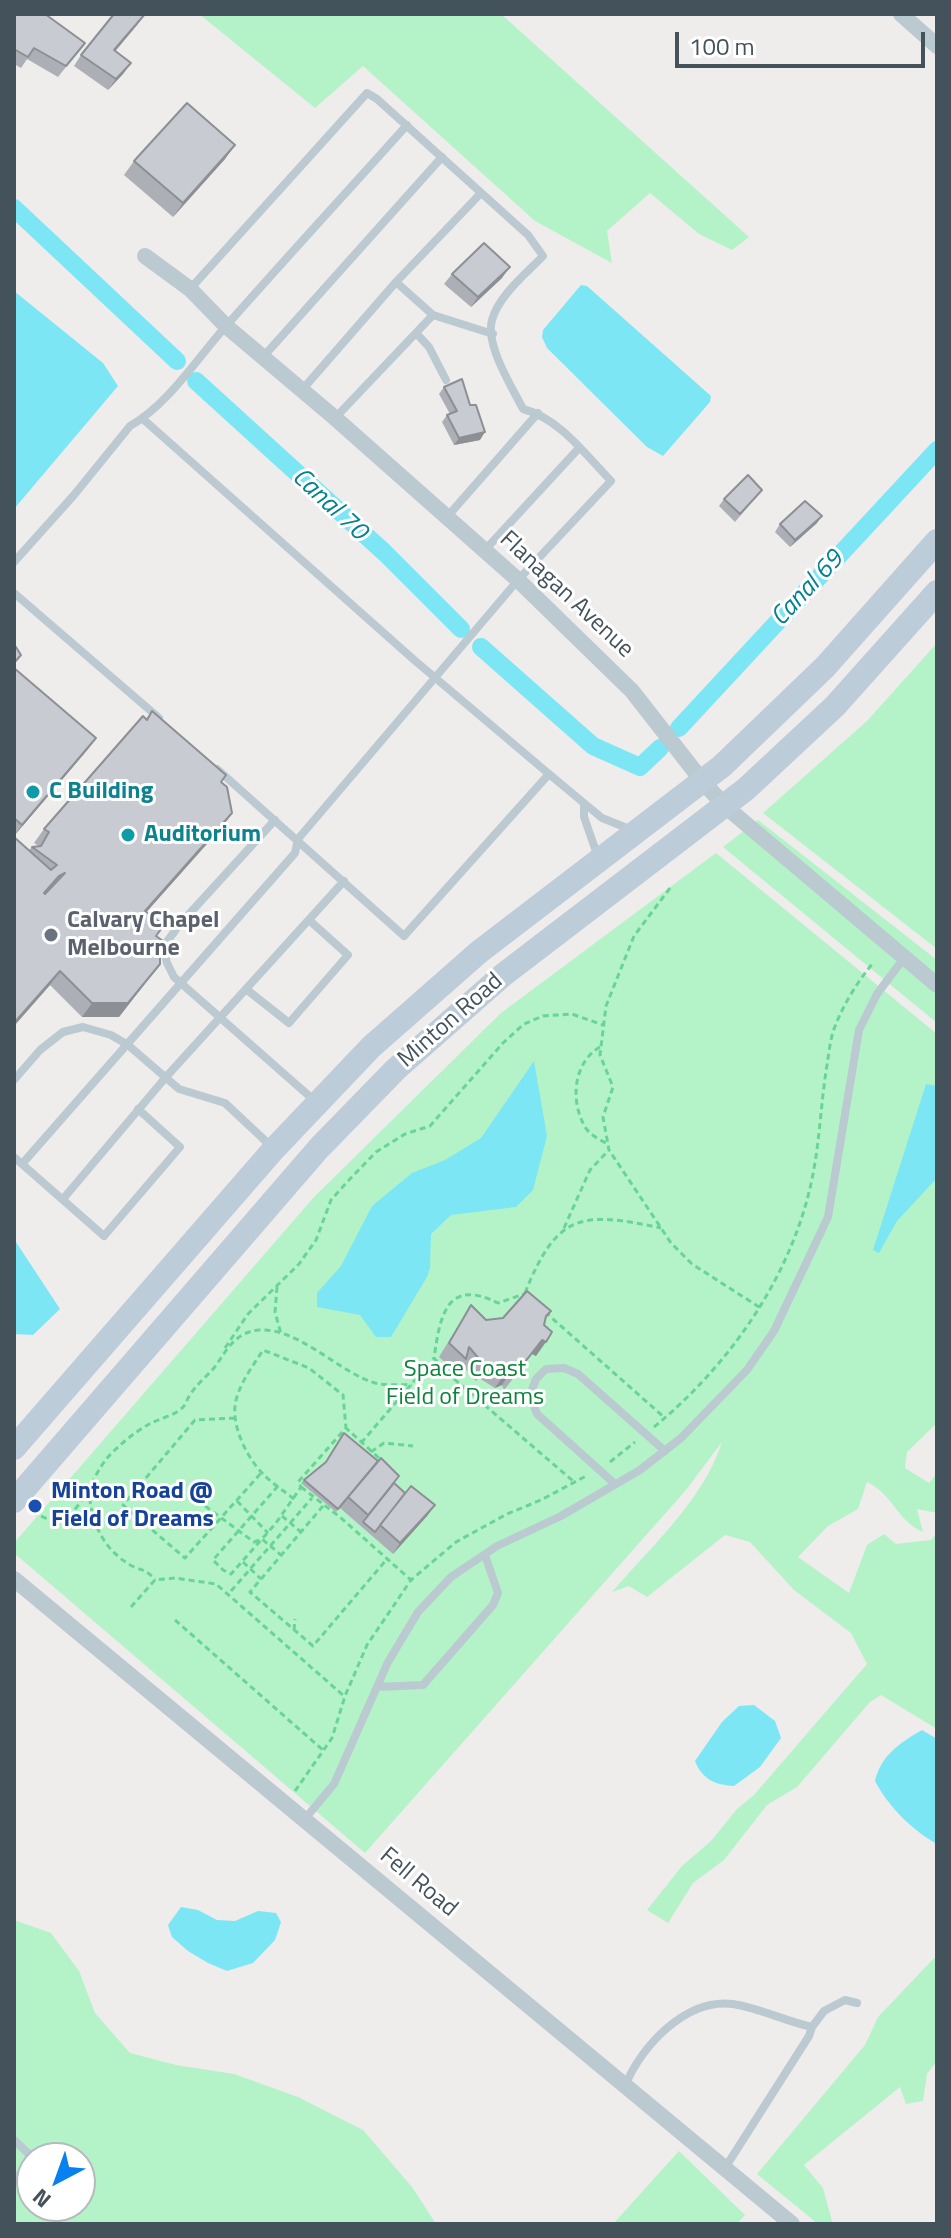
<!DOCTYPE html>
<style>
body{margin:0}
#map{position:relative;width:951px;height:2238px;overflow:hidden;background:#efecec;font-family:"Titillium Web",sans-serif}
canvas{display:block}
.frame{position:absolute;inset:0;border:16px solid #43525b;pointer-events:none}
.north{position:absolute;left:16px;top:2142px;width:80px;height:80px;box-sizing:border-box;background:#fff;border:2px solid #b4babd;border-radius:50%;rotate:221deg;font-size:22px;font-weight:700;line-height:32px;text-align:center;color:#43525b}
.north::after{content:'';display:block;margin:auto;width:28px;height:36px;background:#0781ef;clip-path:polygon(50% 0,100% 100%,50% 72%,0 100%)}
.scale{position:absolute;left:675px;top:32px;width:250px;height:36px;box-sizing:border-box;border:4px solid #43525b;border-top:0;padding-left:10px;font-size:24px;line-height:28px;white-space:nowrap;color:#43525b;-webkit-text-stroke:6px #fff;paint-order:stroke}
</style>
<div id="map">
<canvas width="951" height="2238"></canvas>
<div class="frame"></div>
<div class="north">N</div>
<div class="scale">100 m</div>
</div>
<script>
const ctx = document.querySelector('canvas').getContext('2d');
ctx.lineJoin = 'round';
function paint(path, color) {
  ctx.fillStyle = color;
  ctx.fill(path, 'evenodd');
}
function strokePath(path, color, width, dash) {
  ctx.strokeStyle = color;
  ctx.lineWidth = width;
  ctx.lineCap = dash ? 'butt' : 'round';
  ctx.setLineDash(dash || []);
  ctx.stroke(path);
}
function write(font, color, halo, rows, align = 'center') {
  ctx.font = font + ' "Titillium Web",sans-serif';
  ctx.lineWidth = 6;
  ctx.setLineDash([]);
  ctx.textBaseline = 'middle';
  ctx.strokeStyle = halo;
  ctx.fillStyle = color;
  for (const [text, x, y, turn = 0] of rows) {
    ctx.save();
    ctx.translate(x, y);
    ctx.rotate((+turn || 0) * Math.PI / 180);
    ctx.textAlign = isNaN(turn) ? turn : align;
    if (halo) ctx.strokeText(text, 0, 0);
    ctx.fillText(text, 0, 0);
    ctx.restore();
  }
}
const green = new Path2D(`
 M199 14H501L749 237 732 250 699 234 650 193 607 231 612 263 535 221 363 66 315 108Z
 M937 643V949L763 813 867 721Z
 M758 820 937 960V1023L723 847Z
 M716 853 937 1034V1423L907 1452 905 1468 929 1483 937 1473V1513L917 1509 923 1532C897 1521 893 1494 867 1482L858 1509 828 1526 798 1557 849 1593 867 1545 884 1534 896 1544 931 1540 937 1533V1729L881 1695 870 1702 797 1787 767 1805 724 1860 693 1883 668 1923 647 1910 682 1866 711 1841 737 1809 754 1795 867 1664 851 1633 794 1590 750 1542 725 1535 647 1597 629 1586 612 1592C651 1547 704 1499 722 1442L686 1490 365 1853 14 1553V1543L314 1197 501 1013Z
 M14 1920 51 1933 79 1971 95 2013 130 2053 176 2065 234 2074 298 2097 363 2130 412 2187 436 2224H14ZM32 2158H80V2206H32Z
 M937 1955V2061L927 2074 923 2101 906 2104 900 2087 804 2165 823 2188 832 2221 831 2224H818L757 2174 865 2045 878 2017Z
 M679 2151 745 2215 737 2224H613Z`);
const water = new Path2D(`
 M581 285 587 286 711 396 710 402 663 456 647 447 547 348 542 337 543 330Z
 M14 291 103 363 118 386 14 509Z
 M534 1061 547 1136 533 1190 516 1207 451 1215 431 1234 430 1268 427 1277 391 1337H376L360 1315 317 1307V1293L341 1266 372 1206 412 1173 445 1160 481 1138Z
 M926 1084 937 1086V1178L897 1221 879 1253 873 1250Z
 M14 1239 60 1309 33 1335 14 1334Z
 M754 1705 775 1721 781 1738 760 1767 734 1786C715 1785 702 1779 695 1761L722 1722 739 1706Z
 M922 1730 937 1739V1844C912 1830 888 1806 875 1781 881 1755 900 1743 922 1730Z
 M181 1907 198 1910 217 1920 235 1921 258 1911 276 1913 281 1922 275 1940 253 1963 227 1971 208 1963 188 1951 172 1937 168 1925Z`);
const canal = new Path2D(`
 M14 208 177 361
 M196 381 385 553 461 629
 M481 647 593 746 640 767 660 748
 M679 728 937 450`);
const path = new Path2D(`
 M670 888 634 936 606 1006 600 1055 613 1087 603 1117 609 1150 671 1243 692 1264 759 1307
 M600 1047C574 1062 570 1099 584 1125 588 1134 600 1140 608 1144
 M564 1228 590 1170 609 1150
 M277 1287 275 1312 281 1334
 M525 1293C557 1213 581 1211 661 1228
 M527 1297 524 1294 498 1303C446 1277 440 1317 434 1358L446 1372 573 1481
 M545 1312 665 1418
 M225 1348 248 1314 299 1264 316 1240 331 1200 348 1181 376 1152 405 1134 430 1126 503 1043 524 1024 543 1016 572 1014 603 1025
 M235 1418 195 1420 123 1505 185 1558 262 1472
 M654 1427C731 1364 794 1273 813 1174 820 1138 821 1101 827 1065 829 1053 830 1040 834 1029 843 1005 857 982 874 962
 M361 1443 434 1358
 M371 1452 384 1443 413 1446
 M610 1462 635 1442
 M278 1486 213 1560 223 1570 231 1574 276 1523 301 1487 298 1482 346 1428 380 1459 379 1463
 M301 1487 341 1518 411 1580
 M89 1488C90 1521 103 1551 134 1567 144 1571 148 1571 155 1580
 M294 1499C284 1491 273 1484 264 1475 247 1458 230 1425 236 1400 241 1381 253 1366 263 1350L309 1368 343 1395 346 1428
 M237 1501 268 1533
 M205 1506 254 1542 262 1539 281 1555
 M323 1506 250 1592 313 1646 387 1559
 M32 1512 56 1523C82 1514 91 1477 108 1457 120 1444 136 1431 151 1423 162 1418 176 1415 184 1406 186 1403 187 1399 190 1395 196 1385 206 1377 214 1368 226 1352 234 1332 259 1330 298 1327 340 1373 375 1383 386 1386 401 1384 412 1385
 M282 1516 301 1532
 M243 1562 261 1579
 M231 1591 312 1498
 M131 1607 155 1580 175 1578 216 1584 344 1696
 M175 1620 324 1751
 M294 1630 295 1619
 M295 1791 332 1738 345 1696 367 1645 411 1580 456 1542 507 1514 541 1500 586 1476`);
const lane = new Path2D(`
 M433 315 493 334
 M416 333 429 347 446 380
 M263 357 442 157
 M302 390 396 282 481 193
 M335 418 433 315 396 282
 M143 419 413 659 549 774 602 818 632 830
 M447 517 538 413
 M485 550 579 448
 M14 562 74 495 130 426C168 405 198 357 227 325 286 258 347 192 407 125
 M14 593 159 718
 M217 769 404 936 549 774
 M584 804V817L598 857
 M275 820 180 924 163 947 167 963 174 977 316 1102
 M246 989 289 1023 348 955 309 920
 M14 1080 40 1050 63 1032 83 1027 111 1035 128 1045 179 1089 225 1103 273 1148
 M14 1157 104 1236 180 1147 138 1109
 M22 1164 295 853 298 839 518 580 611 481C586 455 559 418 523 409 512 387 485 345 492 320 499 295 526 274 543 256L528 235 377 99 367 93 190 289
 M63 1199 166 1077 344 881
 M615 1484 537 1414 530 1395 536 1379 546 1369 564 1368 578 1374 665 1451
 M377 1687 423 1685 493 1605 498 1593 485 1555
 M304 1820 334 1784 388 1662 418 1612 451 1577 497 1546 561 1516 640 1470 681 1438 747 1370 774 1331 828 1217 859 1030 877 994 904 958
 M625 2086C641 2046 686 1998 733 2004 759 2008 785 2021 812 2027L824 2011 845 2000 857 2003
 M14 2140 33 2158
 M725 2168 809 2036 812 2027
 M14 2181 32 2160`);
const street = new Path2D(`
 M901 14 937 46
 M145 256 190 289 226 326 335 418 518 580 632 691 703 782 726 807 937 985
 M14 1579 792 2224`);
const secondary = new Path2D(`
 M14 1448 274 1149 371 1047 479 952 722 766 825 667 937 541
 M14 1501 319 1148 396 1069 503 975 746 789 835 706 937 592`);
const wall = new Path2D(`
 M14 14 85 43 58 77 27 59 21 68 14 64Z
 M137 25 115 51 131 63 123 74 108 90 74 66 81 55Z
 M225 159 173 217 124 175 134 161Z
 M452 274 502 278 471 307 444 284Z
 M444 387 470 405 480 440 454 445 442 422 447 415 450 414 439 394Z
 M762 490 735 522 719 506 724 499Z
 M817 523 790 547 775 532 780 524Z
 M14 668 88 749 14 836Z
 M152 711 221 782 232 813 222 827 146 912 156 936 160 952V964L119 1017H82L50 985 14 1026V837L29 850 32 847 39 846 34 843 44 829 146 719Z
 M471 1305 486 1320 551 1311 546 1319 536 1356 532 1354 504 1390 502 1385 495 1388 479 1378 476 1381 462 1365 457 1373 439 1357Z
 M304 1480 394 1483 405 1493 435 1505 427 1516 393 1554 340 1508 344 1503 336 1512 301 1483Z`);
const shadedWall = new Path2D(`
 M145 14 137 25 107 61 114 50Z
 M131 63 123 74 108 90 116 79Z
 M235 145 225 159 173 217 183 203Z
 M510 267 502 278 471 307 478 297Z
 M485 432 480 440 454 445 459 438Z
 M822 516 817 523 790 547 795 540Z
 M96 738 88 749 14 836 22 825Z
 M232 813 222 827 135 925 145 911Z
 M160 964 119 1017H82L92 1003Z
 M60 971 50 985 14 1026V1023Z
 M542 1340 546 1342 536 1356 532 1354 504 1390Z
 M511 1371 502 1385 495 1388 504 1374Z
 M435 1505 427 1516 393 1554 400 1543Z`);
const building = new Path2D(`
 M14 14H45L85 43 66 66 34 48 28 57 14 49Z
 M114 14H145L114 50 131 63 116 79 81 55Z
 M187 103 235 145 183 203 134 161Z
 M484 243 510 267 478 297 452 274Z
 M462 379 470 405H476L485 432 459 438 447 415 457 411 444 387Z
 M748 475 762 490 740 514 724 499Z
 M805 501 822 516 795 540 780 524Z
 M14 644 21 655 14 663Z
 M14 668 96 738 22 825 14 818Z
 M152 711 226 775 221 782 227 787 232 813 145 911 164 925 156 936 163 941 160 952V964L128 1003H92L60 971 14 1023V837L51 870 57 865 32 847 41 846 49 832 44 829 143 716 147 720ZM65 873 45 894 44 893 59 876Z
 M527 1291 551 1311 546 1316 544 1325 552 1332 546 1342 542 1340 514 1376 511 1371 504 1374 489 1364 486 1367 469 1347 466 1359 449 1343 471 1305 486 1320 503 1318Z
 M344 1433 378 1461 338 1509 304 1480 326 1462Z
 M381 1458 399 1476 368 1515 348 1497Z
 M394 1483 405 1493 375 1532 363 1522Z
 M411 1486 435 1505 400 1543 380 1525Z`);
const markers = [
 [33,792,8,"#0f9aa8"],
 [128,835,8,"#0f9aa8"],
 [51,935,8,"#6b7280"],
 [35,1506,8,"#1a4fb4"]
];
const streetNames = [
 ["Flanagan Avenue",566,595,43],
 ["Minton Road",451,1021,-41],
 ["Fell Road",418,1883,40]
];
const cultureNames = [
 ["C Building",49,792],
 ["Auditorium",144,835]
];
const worshipNames = [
 ["Calvary Chapel",67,921],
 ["Melbourne",67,949]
];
const parkNames = [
 ["Space Coast",465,1370],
 ["Field of Dreams",465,1398]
];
const transitNames = [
 ["Minton Road @",51,1492],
 ["Field of Dreams",51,1520]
];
const waterNames = [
 ["Canal 70",329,505,43],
 ["Canal 69",808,589,-47]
];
paint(green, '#b4f3c7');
paint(water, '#7de6f4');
strokePath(canal, '#7de6f4', 18);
strokePath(path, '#69d496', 3, [6, 4]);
strokePath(lane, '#bbc9d1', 8);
strokePath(street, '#bbc9d1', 16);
strokePath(secondary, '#bcccd8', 24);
paint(wall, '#acafb5');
paint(shadedWall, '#8c8f93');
paint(building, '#c8ccd2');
strokePath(building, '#8c8f93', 2);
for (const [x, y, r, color] of markers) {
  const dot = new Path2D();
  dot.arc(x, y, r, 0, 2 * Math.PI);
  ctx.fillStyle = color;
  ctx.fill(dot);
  strokePath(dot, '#fff', 3);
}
write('24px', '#43525b', '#fff', streetNames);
write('bold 24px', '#0d838f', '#fff', cultureNames, 'left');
write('bold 24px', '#5b616d', '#fff', worshipNames, 'left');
write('24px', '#0d833e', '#fff', parkNames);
write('bold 24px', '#164399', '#fff', transitNames, 'left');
write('italic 26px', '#038091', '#fff', waterNames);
</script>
